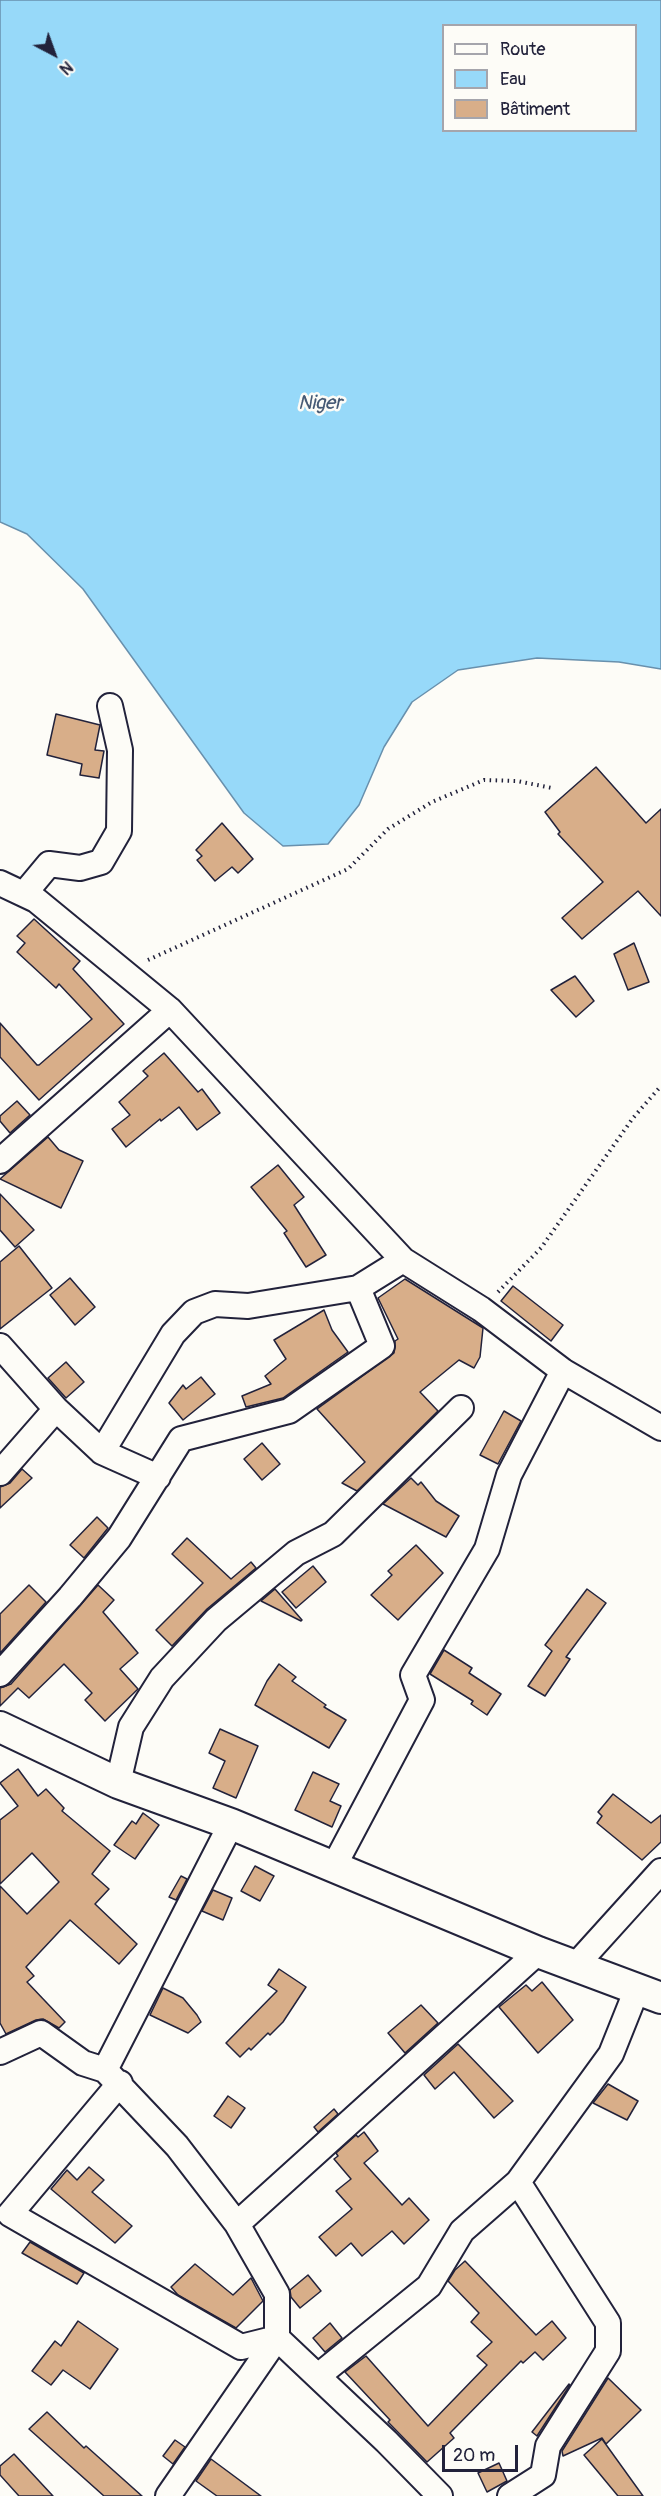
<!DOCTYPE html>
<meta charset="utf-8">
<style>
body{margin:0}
#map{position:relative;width:661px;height:2496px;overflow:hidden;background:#fdfcf7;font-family:Pangolin,sans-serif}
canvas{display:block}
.legend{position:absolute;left:442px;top:24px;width:195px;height:108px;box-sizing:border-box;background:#fdfcf7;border:2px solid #a5a5ac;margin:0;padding:8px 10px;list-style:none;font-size:18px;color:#22223b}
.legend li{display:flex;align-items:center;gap:12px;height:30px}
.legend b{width:30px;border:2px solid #a5a5ac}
.north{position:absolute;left:24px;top:24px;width:60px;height:60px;-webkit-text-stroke:4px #fdfcf7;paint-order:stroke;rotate:139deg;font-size:16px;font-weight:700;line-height:24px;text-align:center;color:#22223b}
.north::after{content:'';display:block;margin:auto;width:21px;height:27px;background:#22223b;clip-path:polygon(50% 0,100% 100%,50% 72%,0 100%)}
.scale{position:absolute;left:442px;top:2445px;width:76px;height:27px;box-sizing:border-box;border:3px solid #22223b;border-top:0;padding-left:8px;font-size:18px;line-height:21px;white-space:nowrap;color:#22223b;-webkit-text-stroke:4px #fdfcf7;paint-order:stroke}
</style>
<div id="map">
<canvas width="661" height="2496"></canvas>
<ul class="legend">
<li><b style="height:8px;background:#fdfcf7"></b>Route</li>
<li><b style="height:16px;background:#97d9f9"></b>Eau</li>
<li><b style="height:16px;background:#d8ae89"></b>Bâtiment</li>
</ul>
<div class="north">N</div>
<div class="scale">20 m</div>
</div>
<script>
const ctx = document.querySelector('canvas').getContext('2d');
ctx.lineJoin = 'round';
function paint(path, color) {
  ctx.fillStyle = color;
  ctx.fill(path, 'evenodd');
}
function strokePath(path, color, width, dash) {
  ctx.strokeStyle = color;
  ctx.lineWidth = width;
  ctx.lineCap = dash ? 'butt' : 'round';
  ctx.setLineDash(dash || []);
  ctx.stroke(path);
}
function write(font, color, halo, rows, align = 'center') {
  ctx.font = font + ' Pangolin,sans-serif';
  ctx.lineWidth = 5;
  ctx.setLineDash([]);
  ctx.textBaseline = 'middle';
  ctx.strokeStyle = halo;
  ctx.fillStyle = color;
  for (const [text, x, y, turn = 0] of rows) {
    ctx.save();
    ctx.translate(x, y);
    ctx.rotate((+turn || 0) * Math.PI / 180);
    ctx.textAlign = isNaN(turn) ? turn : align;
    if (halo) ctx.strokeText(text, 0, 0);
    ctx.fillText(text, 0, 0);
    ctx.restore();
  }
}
const water = new Path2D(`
 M0 0H661V669L619 662 537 658 458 670 412 702 384 747 359 805 328 844 283 846 244 813 83 589 27 534 0 522ZM444 26H636V130H444Z`);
const building = new Path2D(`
 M56 714 100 725 95 750 104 751 99 778 80 775 82 764 47 755Z
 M596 767 646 823 661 809V916L638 891 582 939 562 918 603 882 558 834 560 832 545 812Z
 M222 823 253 859 238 873 232 867 215 881 197 860 202 856 196 850Z
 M34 919 80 961 73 969 124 1024 39 1100 0 1057V1023L37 1065H39L92 1019 59 984 56 988 17 952 25 943 17 936Z
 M634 943 649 982 628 990 614 954Z
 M575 976 594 1001 576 1017 551 990Z
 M164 1053 198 1092 202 1089 220 1113 197 1130 179 1107 161 1121 160 1119 126 1147 112 1129 130 1115 119 1102 148 1076 143 1071Z
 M17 1101 30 1115 10 1133 0 1121V1116Z
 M48 1137 59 1150 83 1161 61 1208 0 1179Z
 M278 1165 304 1197 294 1205 326 1255 306 1267 284 1233 287 1231 251 1187Z
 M0 1194 34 1230 15 1247 0 1230Z
 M19 1246 52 1288 0 1329V1262Z
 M70 1278 95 1307 75 1325 50 1295Z
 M405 1279 483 1328 480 1357 474 1368 459 1360 420 1392 438 1411 357 1491 342 1483 365 1462 317 1409 394 1353 395 1341 398 1339 378 1298Z
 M513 1286 563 1325 551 1341 501 1301Z
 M324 1310 332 1330 348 1352 283 1398 246 1407 242 1396 271 1384 265 1376 286 1359 274 1340Z
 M66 1362 84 1382 66 1398 48 1378Z
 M201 1377 215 1394 183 1420 169 1403 183 1385 186 1389Z
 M504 1411 521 1421 498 1464 480 1455Z
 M262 1443 280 1464 262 1480 244 1459Z
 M22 1469 32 1478 0 1508V1487L10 1483Z
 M411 1478 418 1485 421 1482 436 1501 459 1516 446 1537 383 1504Z
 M97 1517 108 1528 84 1558 70 1545Z
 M187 1538 231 1579 251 1562 256 1568 207 1609 172 1646 156 1630 203 1583 172 1554Z
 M416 1545 443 1573 398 1620 371 1595 392 1575 388 1571Z
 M313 1566 326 1582 296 1608 282 1592Z
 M29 1585 46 1602 0 1653V1614Z
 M98 1585 114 1600 103 1612 138 1653 120 1669 138 1689 105 1721 85 1700 92 1693 64 1664 29 1698 18 1688 0 1706V1688L11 1684Z
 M275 1589 302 1620 301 1621 261 1601Z
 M587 1589 606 1603 566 1657 570 1659 545 1696 528 1686 552 1651 545 1645Z
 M444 1650 472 1668 469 1673 501 1694 487 1715 471 1704 473 1701 430 1674Z
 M279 1664 296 1677 292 1681 326 1705 324 1707 346 1720 329 1748 255 1705 267 1681Z
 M220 1729 258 1746 236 1798 213 1788 225 1761 209 1753Z
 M18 1769 38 1796 46 1789 64 1808 62 1811 110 1851 92 1874 109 1889 95 1904 137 1944 119 1964 70 1920 26 1967 34 1976 27 1982 65 2022 59 2028 43 2019 36 2020 6 2034 0 2023V1886L27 1914 59 1882 32 1853 0 1884V1820L18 1806 0 1783Z
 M313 1772 339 1784 330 1801 341 1806 332 1827 295 1810Z
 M613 1794 651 1823 661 1815V1842L642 1860 597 1823 602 1816 598 1812Z
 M143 1813 159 1825 135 1859 114 1845 132 1821 136 1824Z
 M255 1866 274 1876 260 1901 241 1891Z
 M181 1876 187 1879 176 1900 169 1897Z
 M213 1890 232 1898 223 1920 202 1911Z
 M279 1969 306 1987 283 2022 270 2035 268 2033 251 2050 249 2048 240 2057 226 2043 277 1991 268 1985Z
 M542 1982 573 2020 538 2053 499 2007 526 1985 532 1991Z
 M163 1988 183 1998 197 2015 201 2022 188 2033 150 2015Z
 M421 2005 438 2023 405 2053 388 2033Z
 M458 2044 513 2101 494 2118 454 2072 435 2089 424 2075Z
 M608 2084 638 2101 627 2120 593 2103Z
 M228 2096 245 2108 231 2128 214 2116Z
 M334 2109 338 2114 318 2132 314 2127Z
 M364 2132 378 2151 364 2163 402 2205 409 2198 429 2220 404 2244 392 2231 362 2256 351 2243 336 2256 319 2237 352 2209 336 2191 351 2179 334 2159 338 2156 336 2153 356 2135 358 2137Z
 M89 2167 104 2180 92 2192 132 2226 115 2243 51 2189 67 2170 77 2180Z
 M30 2242 84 2273 77 2284 22 2253Z
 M465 2261 536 2335 552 2321 566 2338 543 2360 535 2352 523 2363 521 2361 450 2433 454 2438 427 2462 388 2422 390 2420 345 2372 366 2356 428 2426 487 2365 477 2356 492 2342 471 2322 479 2313 448 2281 455 2270Z
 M195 2264 233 2295 251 2278 263 2301 236 2328 178 2295 171 2287Z
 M308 2275 321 2291 300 2308 291 2297 290 2290Z
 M78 2321 118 2349 90 2389 63 2370 51 2385 32 2371 55 2341 61 2346Z
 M330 2323 342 2338 325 2352 313 2338Z
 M608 2378 641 2410 606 2444 602 2438 563 2456 562 2451Z
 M569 2384 570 2385 537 2436 532 2432Z
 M47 2412 84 2448 86 2446 142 2496H104L29 2429Z
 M602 2439 643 2496H618L584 2455Z
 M175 2440 185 2447 173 2464 163 2456Z
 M14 2454 53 2496H19L0 2475V2466Z
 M211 2459 261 2496H217L196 2481Z
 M499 2463 507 2481 487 2492 478 2473Z`);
const path = new Path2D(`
 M148 960 348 869 388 829 432 802 484 780 517 781 552 788
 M498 1292 541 1248 633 1118 661 1086`);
const minor = new Path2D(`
 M0 883 36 900 170 1010 403 1260 481 1309 563 1371 661 1428
 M24 894 49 864 80 868 101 862 119 831 120 750 110 706
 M0 1161 170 1010
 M0 1346 56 1409 102 1452 158 1477
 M102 1452 173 1334 194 1312 215 1304 248 1306 358 1288 403 1260
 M0 1473 56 1409
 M0 1674 70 1597 119 1538 181 1439 289 1411 382 1346 358 1288
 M118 1783 131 1727 162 1678 216 1620 296 1553 333 1534 461 1408
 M231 1824 105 2070 177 2146 237 2224 277 2294V2338L386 2441 440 2496
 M333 1868 422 1700 413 1675 487 1549 509 1475 563 1371
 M576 1965 661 1871
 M0 2052 41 2033 83 2063 105 2070
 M120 2083 10 2214 241 2347 277 2338
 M237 2224 538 1952
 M318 2376 429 2286 462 2231 518 2182 611 2054 637 1989
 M168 2496 277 2338
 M510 2496 543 2475 548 2446 608 2351V2323L518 2182`);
const tertiary = new Path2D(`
 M0 1727 118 1783 231 1824 538 1952 661 1998`);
const waterNames = [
 ["Niger",320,404]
];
paint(water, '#97d9f9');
strokePath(water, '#6890ad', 1.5);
paint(building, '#d8ae89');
strokePath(building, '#22223b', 1.5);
strokePath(minor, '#22223b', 28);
strokePath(tertiary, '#22223b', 34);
strokePath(path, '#22223b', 4, [1.5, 4.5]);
strokePath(minor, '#fdfcf7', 24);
strokePath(tertiary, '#fdfcf7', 30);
write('italic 20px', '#455974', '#fdfcf7', waterNames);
</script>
